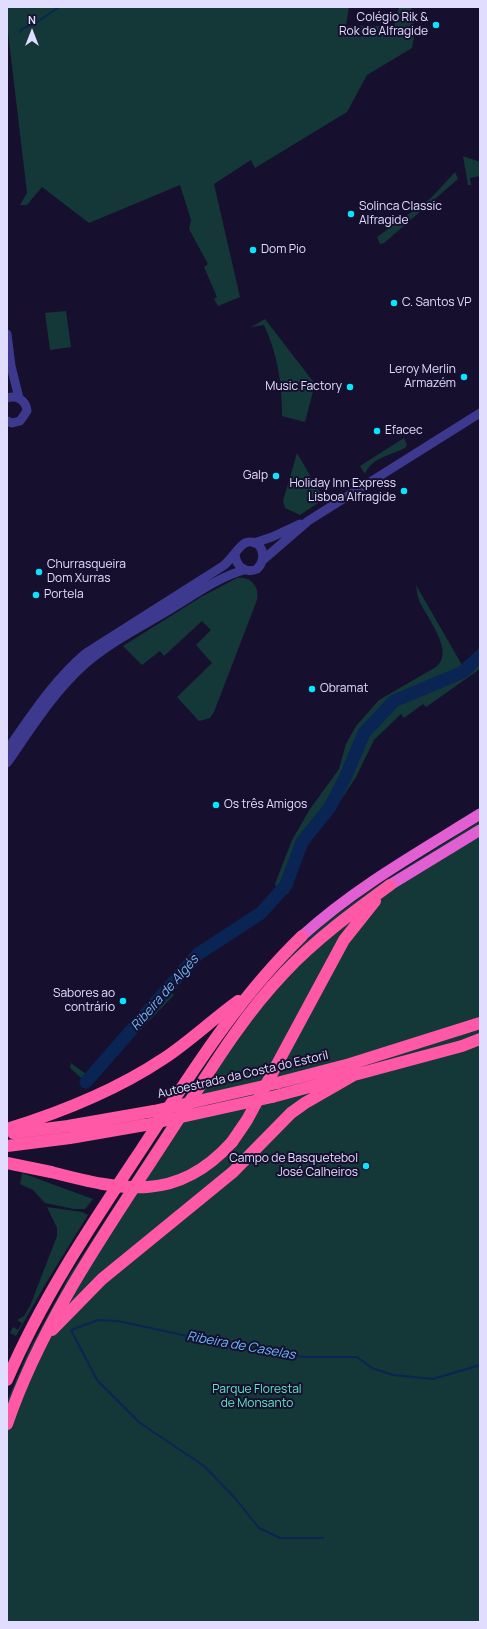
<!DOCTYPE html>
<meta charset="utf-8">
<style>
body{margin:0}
#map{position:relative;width:487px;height:1629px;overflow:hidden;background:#16102e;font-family:Manrope,sans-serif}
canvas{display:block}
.frame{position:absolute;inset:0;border:8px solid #e1ddff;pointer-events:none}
.north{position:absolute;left:12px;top:12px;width:40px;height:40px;-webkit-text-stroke:3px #16102e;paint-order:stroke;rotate:0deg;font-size:11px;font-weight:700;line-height:16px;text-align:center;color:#e1ddff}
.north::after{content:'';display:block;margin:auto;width:14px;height:18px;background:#e1ddff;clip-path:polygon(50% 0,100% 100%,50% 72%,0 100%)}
</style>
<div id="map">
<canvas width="487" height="1629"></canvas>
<div class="frame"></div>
<div class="north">N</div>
</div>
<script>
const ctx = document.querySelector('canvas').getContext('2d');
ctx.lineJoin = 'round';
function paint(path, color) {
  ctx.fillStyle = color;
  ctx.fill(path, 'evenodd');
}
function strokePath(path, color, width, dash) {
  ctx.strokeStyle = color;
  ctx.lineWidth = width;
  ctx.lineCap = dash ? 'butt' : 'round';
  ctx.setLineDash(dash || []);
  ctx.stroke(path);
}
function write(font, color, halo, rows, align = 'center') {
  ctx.font = font + ' Manrope,sans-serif';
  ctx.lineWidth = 4;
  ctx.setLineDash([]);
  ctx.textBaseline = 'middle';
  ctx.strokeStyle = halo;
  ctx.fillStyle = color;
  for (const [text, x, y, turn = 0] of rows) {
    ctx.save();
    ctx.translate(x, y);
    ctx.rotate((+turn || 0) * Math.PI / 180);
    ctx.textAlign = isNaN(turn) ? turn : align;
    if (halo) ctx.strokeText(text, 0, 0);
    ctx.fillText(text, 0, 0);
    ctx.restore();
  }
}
const green = new Path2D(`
 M7 7H349L346 26H394L399 7H411L415 32 412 48 367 75 347 112 255 168 251 160 214 184 240 297 218 306 214 299 217 297 204 267 208 264 189 229 191 220 180 185 89 223 42 187 27 205H20L27 193 7 24Z
 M463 156 480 162V176L470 178 471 185H468Z
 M455 172 458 179 384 243 380 244 377 237 431 198Z
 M66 311 71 347 50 350 45 313Z
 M265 319 315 384 305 422 282 416C282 384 278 355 264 325L251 327Z
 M404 438 407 445 405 448C391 455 371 458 365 474L360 466Z
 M297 453 324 499 300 515 285 508 283 501Z
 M237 578C251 576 260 587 257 600L214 712 210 718 199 721 177 697 212 663 196 645 211 630 202 621 164 656 160 651 142 665 123 646 201 597Z
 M416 585 462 665 480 648V669L426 707 423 704 404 718 401 714 374 740 356 777 333 812 307 846 289 892 280 900 275 884 292 840 310 809 339 769 346 744 356 726 379 700 436 667C456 652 426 617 419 600 417 596 417 590 416 585Z
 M480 821V1622H7V1401L29 1350 69 1276 196 1080 239 1017 294 951 324 924 370 890Z
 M271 897 274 904 259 917 202 954 172 988 169 985 196 952 255 913Z
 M167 989 174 995 88 1084 70 1068 71 1063 87 1075Z
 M22 1173 93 1199 85 1209H74L45 1203 33 1190 20 1184Z
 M47 1207 82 1212 88 1215 46 1283 16 1336 10 1333 13 1327 18 1330 22 1323 17 1320 24 1316 30 1306 57 1236V1228Z`);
const stream = new Path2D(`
 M20 32 22 29 34 24 59 7
 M323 1538H280L259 1528 235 1498 204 1466 140 1423 97 1380 71 1330 98 1320 118 1321 256 1351 305 1357H357L372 1368 393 1375 433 1379 480 1365`);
const river = new Path2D(`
 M86 1082 198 954 261 913 286 885 302 842 330 807 345 778 364 733 394 701 463 672 480 656`);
const tertiary = new Path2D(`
 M7 334 11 366 19 398
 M7 398C17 395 26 400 27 411L20 421 12 423 7 421
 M254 543 272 537 300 524
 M264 559 308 521 480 413
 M7 750C31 716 54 680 86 653L223 566C231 560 239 546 245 543 261 537 269 558 257 569 246 574 236 567 235 554
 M7 763C31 729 53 693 84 665 111 641 145 625 174 607 197 593 219 577 244 570`);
const trunk = new Path2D(`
 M390 885 480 830
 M302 936C356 887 419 852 480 814`);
const motorway = new Path2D(`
 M277 1083 350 1064 480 1023
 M272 1097 462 1046 480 1039
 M7 1129C62 1112 115 1091 163 1059 189 1042 213 1019 238 1001
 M13 1133 68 1126 154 1111
 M232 1142 247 1120 344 940 375 901
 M7 1146 70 1138 145 1125
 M7 1163 51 1172
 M52 1330 102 1279 233 1172 291 1113 305 1103 352 1076
 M7 1380C42 1298 92 1224 141 1150 190 1075 237 999 302 936
 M7 1424C43 1319 109 1227 169 1134 205 1079 239 1020 284 973 316 939 353 912 390 885`);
const motorwayBridge = new Path2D(`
 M154 1111 277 1083
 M145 1125 272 1097
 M51 1172C122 1190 176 1204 232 1142`);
const markers = [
 [436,25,4,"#09e5ff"],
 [351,214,4,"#09e5ff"],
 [253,250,4,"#09e5ff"],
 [394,303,4,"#09e5ff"],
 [464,377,4,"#09e5ff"],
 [350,387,4,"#09e5ff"],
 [377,431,4,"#09e5ff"],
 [276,476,4,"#09e5ff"],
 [404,491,4,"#09e5ff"],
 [39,572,4,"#09e5ff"],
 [36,595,4,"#09e5ff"],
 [312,689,4,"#09e5ff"],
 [216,805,4,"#09e5ff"],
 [123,1001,4,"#09e5ff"],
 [366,1166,4,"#09e5ff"]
];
const poiNames = [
 ["Colégio Rik &",428,18,"right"],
 ["Rok de Alfragide",428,32,"right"],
 ["Solinca Classic",359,207],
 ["Alfragide",359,221],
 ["Dom Pio",261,250],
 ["C. Santos VP",402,303],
 ["Leroy Merlin",456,370,"right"],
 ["Armazém",456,384,"right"],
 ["Music Factory",342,387,"right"],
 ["Efacec",385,431],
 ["Galp",268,476,"right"],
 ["Holiday Inn Express",396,484,"right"],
 ["Lisboa Alfragide",396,498,"right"],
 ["Churrasqueira",47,565],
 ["Dom Xurras",47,579],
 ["Portela",44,595],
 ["Obramat",320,689],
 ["Os três Amigos",224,805],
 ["Sabores ao",115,994,"right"],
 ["contrário",115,1008,"right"],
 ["Campo de Basquetebol",358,1159,"right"],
 ["José Calheiros",358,1173,"right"]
];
const streetNames = [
 ["Autoestrada da Costa do Estoril",243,1075,-13]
];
const parkNames = [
 ["Parque Florestal",257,1390],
 ["de Monsanto",257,1404]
];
const waterNames = [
 ["Ribeira de Algés",165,993,-49],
 ["Ribeira de Caselas",241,1346,10]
];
paint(green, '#133837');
strokePath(stream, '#0a2553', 2);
strokePath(river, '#0a2553', 13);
strokePath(tertiary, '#3d398f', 9);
strokePath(trunk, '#e25ed3', 11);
strokePath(motorway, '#ff58a7', 12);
strokePath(motorwayBridge, '#ff58a7', 12);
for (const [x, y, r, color] of markers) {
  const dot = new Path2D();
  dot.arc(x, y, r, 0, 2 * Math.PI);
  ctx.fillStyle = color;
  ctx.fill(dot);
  strokePath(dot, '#16102e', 1.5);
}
write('12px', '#e1ddff', '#16102e', poiNames, 'left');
write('12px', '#e1ddff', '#16102e', streetNames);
write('12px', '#61e7c6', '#16102e', parkNames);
write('italic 13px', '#6bbaff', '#16102e', waterNames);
</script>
